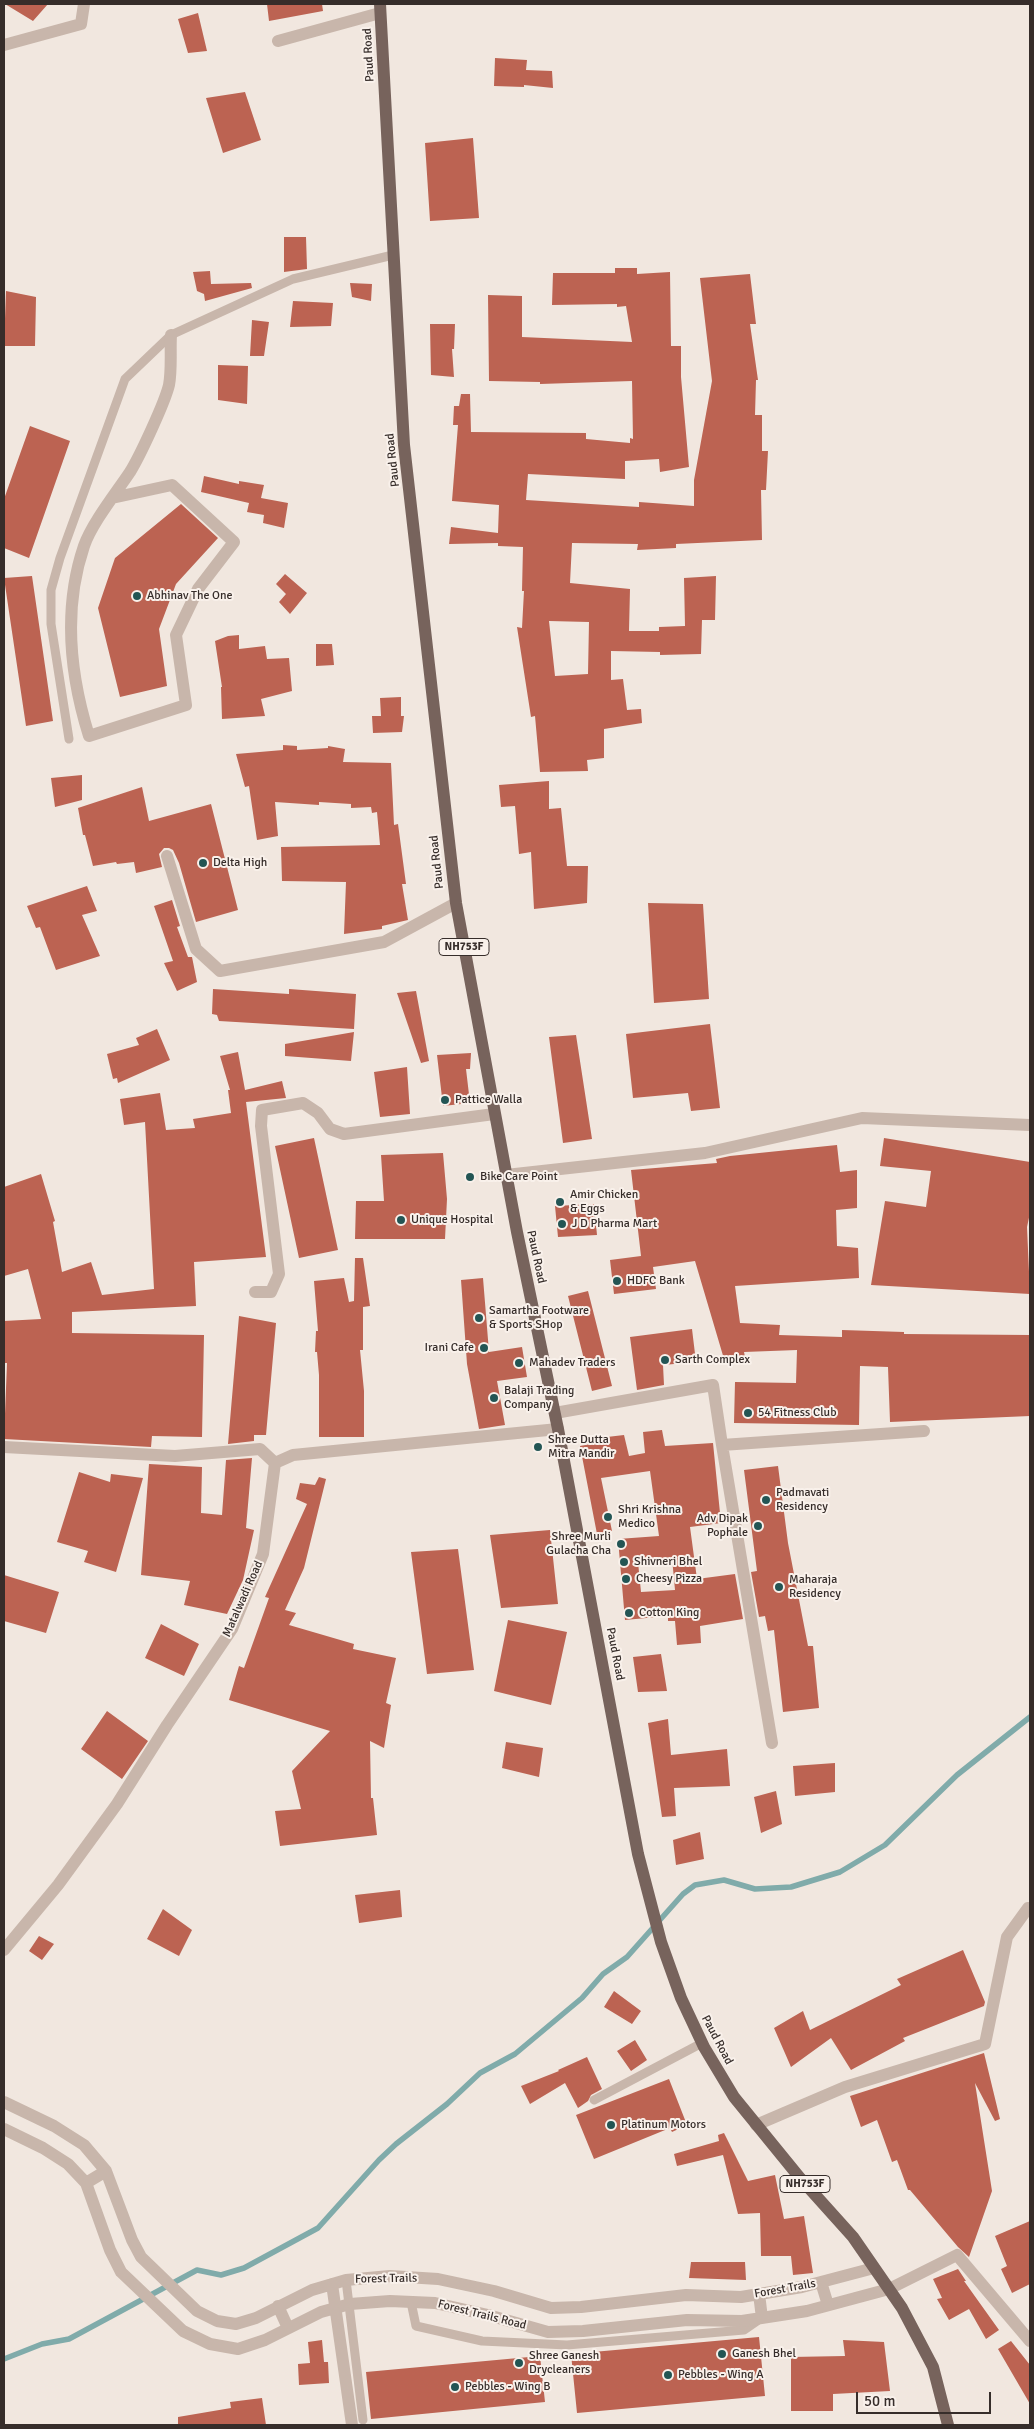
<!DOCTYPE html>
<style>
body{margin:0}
#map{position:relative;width:1034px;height:2429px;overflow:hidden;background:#f1e7df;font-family:Signika,sans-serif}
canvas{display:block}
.frame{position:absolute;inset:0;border:5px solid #362d2a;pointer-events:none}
.scale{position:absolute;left:856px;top:2392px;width:135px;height:22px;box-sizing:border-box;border:2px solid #362d2a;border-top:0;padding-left:6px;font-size:15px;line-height:18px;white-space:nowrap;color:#362d2a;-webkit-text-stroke:4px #f9f1eb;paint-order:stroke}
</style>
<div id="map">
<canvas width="1034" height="2429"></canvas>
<div class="frame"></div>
<div class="scale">50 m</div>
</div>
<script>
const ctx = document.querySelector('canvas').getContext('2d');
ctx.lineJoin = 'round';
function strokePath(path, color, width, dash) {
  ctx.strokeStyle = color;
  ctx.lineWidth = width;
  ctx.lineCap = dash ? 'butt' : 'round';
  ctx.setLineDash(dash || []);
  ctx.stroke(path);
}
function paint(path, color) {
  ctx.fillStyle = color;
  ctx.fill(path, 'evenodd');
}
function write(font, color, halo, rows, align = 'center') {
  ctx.font = font + ' Signika,sans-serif';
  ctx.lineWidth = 4;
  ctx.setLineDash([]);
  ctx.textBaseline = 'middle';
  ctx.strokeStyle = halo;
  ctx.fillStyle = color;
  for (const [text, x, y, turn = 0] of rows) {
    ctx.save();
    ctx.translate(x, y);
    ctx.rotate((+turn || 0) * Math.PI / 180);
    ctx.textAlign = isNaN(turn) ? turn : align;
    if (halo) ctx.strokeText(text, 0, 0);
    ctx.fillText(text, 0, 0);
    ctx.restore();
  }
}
const stream = new Path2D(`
 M4 2359 42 2344 69 2339 197 2270 221 2275 244 2268 318 2228 379 2160 396 2144 447 2104 480 2073 515 2054 582 1998 603 1974 627 1957 683 1894 695 1885 724 1880 755 1889 791 1887 840 1872 885 1845 957 1775 1030 1717`);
const building = new Path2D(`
 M5 4H48L33 21Z
 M267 4H322L323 11 269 21Z
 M198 13 207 51 188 53 178 19Z
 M495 58 527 60 526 70 552 71 553 88 524 85V87L494 86Z
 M245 92 261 140 223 153 206 98Z
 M473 138 479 218 430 221 425 143Z
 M284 237H306L307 269 284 272Z
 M615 268H637V274L670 272 671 346H681V377L689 467 660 472 659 459 625 461V479L528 474 526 500 639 507V502L694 506V480L712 381 700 278 750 274 756 324H750L758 380H756L755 415H762V451H768L766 490H761L762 540 676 544V548L637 550 638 544 572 543 570 583 630 589 629 631H659V627L685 626 684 578 716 576 715 620H702L701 654 660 655V652L611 651V680L623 679 627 710 641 709 642 723 604 729V758L587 760 588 771 540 772 535 716 531 717 517 627 522 628 524 591H522L523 547 498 546V543L449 544 451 527 498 533 499 505 452 501 458 425H453L454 406H459L461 394H470L471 432 586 433V439L630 443V438L633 439 632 381 540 384V382L489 381 488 295 522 296V337L632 342 626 306 617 307V304L552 305 553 273H615ZM549 621 589 622 588 674 555 676Z
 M210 271 211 284 251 283 252 288 205 301 204 294 197 291 193 272Z
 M350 283 372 284 371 301 352 297Z
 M6 291 36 297 35 346H4Z
 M293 301 333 303 331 326 290 327Z
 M252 320 269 322 264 356H250Z
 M430 324H455L454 349H452L454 377 431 375Z
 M218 365 248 366 247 404 218 400Z
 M30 426 70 441 29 558 4 548V499Z
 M204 476 239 484V481L264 485 261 498 288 503 284 528 263 523 264 515 247 512 249 503 201 492Z
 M181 504 218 538 176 584 159 629 167 686 120 697 98 608 115 558Z
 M285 574 307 593 290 614 279 602 286 594 276 584Z
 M32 576 53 721 26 726 4 578Z
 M239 635V649L265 646 267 659 289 658 292 691 261 699 265 716 222 719 221 687H222L215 641 228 636Z
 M316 644H332L334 665 316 666Z
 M401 697V716H404L402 732 373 733 372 716H381L380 698Z
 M283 745 297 746V750L328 748V746L345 749 343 762 391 763 394 825 398 824 406 884H402L408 920 382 926V929L344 934 346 882 282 881 281 847 380 845 377 812 372 813 371 807 351 808V804L319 802V805L275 802 278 836 257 840 249 786 245 787 236 754 283 750Z
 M82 775V800L55 807 51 778Z
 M549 781V809L561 808 567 866H588L587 903 534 909 531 852 519 854 515 806 501 807 499 785Z
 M142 787 149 821 211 804 238 910 196 922 179 863 173 850 169 848H164L159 854 162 867 136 873 134 862 117 864 116 862 93 866 85 835H83L78 808Z
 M87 886 97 911 82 915 100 956 56 970 40 927 36 928 27 906Z
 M172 900 180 926 177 927 188 957H192L197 982 177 991 164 963 173 961 154 906Z
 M648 903 703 904 709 999 654 1003Z
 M213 989 289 994V989L356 994 354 1029 219 1021 217 1015 212 1014Z
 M416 991 429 1061 421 1063 397 993Z
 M710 1024 720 1108 691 1111 688 1093 633 1098 626 1034Z
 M157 1029 170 1060 118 1083 117 1078 113 1079 107 1054 139 1045 136 1038Z
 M354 1032 351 1061 285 1056V1044Z
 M576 1035 592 1139 563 1143 549 1037Z
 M238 1052 245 1090 282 1081 286 1098 246 1102 266 1257 194 1262 196 1306 72 1312V1333L204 1335 202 1437 152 1436 151 1447 4 1439 7 1363H4V1321L41 1319 28 1269 4 1276V1187L41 1174 55 1221 53 1222 62 1272 91 1262 102 1295 154 1289 145 1122 124 1125 120 1099 160 1093 166 1130 195 1128 193 1119 231 1113 228 1090H230L220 1056Z
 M471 1053 470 1069H466L470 1103 443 1106 437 1055Z
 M407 1067 410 1114 380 1117 374 1072Z
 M314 1138 338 1250 299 1258 275 1146Z
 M884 1138 1030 1162V1213L1027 1227 1030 1294 871 1285 885 1201 926 1207 931 1171 880 1166Z
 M837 1145 840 1172 857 1170V1208L836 1210 837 1246 858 1248 859 1278 735 1286 740 1323 780 1325 779 1335 842 1337V1330L904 1332V1334L1030 1335V1416L890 1422 888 1367 860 1366 859 1425 734 1423 735 1382 796 1383 797 1350 744 1352 745 1357 724 1359 695 1261 653 1267 656 1289 614 1294 610 1260 641 1256 631 1170 717 1163 716 1159 730 1156Z
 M443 1153 447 1199 445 1239H355L356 1201H384L381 1155Z
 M594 1204 597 1235 558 1237 555 1206Z
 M355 1258H363L370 1306 363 1307V1350H360L364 1391V1437H319V1375L317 1352H315L316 1331H318L314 1281 344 1278 349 1302 354 1301Z
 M483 1278 489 1352 522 1347 527 1377 497 1381 505 1425 479 1429 467 1364 461 1280Z
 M588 1291 612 1386 592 1391 568 1296Z
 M239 1316 276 1323 266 1435H254V1441L228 1444Z
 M692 1329 696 1362 663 1365 664 1385 637 1390 630 1337Z
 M662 1430 665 1446 713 1443 721 1523 690 1527 697 1579 735 1574 743 1619 700 1626 701 1643 677 1645 675 1621H668V1616L625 1620 618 1539 659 1536 650 1471 601 1478 612 1531 597 1534 580 1446 607 1441V1437L624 1435 629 1456 645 1453 643 1432ZM672 1558 675 1590 641 1592 638 1562Z
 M252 1458 246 1528 254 1530 243 1580 227 1614 184 1605 190 1581 141 1575 149 1464 202 1467 201 1513 222 1515 226 1460Z
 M778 1466 788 1543 808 1646H813L819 1708 783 1712 774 1630 768 1631 765 1616 759 1617 751 1572 757 1571 744 1470Z
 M79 1472 110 1482 111 1474 143 1478 116 1572 84 1562 88 1551 57 1542Z
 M319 1477 326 1479 304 1568 285 1610 296 1613 289 1625 354 1644 353 1649 396 1658 386 1703 391 1705 384 1748 370 1741 371 1798H373L377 1835 280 1846 275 1811 301 1809 292 1771 330 1731 229 1700 239 1666 244 1668 269 1598 265 1597 307 1504 296 1499 300 1483 315 1485Z
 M550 1530 558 1604 501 1608 490 1535Z
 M458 1549 474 1670 427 1674 411 1552Z
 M4 1575 59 1592 46 1633 4 1621Z
 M508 1620 567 1632 551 1705 494 1691Z
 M161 1624 199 1644 184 1676 145 1658Z
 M661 1654 667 1691 638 1692 633 1657Z
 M107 1711 148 1741 122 1779 81 1749Z
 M668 1719 671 1755 727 1749 730 1786 674 1788 676 1816 662 1817 648 1723Z
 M506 1742 543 1748 539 1777 502 1768Z
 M835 1763V1792L795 1796 793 1766Z
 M776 1791 782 1824 761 1833 754 1797Z
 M700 1832 704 1859 676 1865 673 1840Z
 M400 1890 402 1917 359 1923 355 1895Z
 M163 1909 192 1930 179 1956 147 1939Z
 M39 1936 54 1944 42 1960 29 1951Z
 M963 1950 985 2002 984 2006 903 2038 905 2041 851 2070 831 2038 791 2067 774 2028 803 2011 810 2030 901 1985 897 1979Z
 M614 1991 641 2011 632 2024 604 2007Z
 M635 2040 647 2060 631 2071 617 2051Z
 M984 2053 1000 2119 995 2121 975 2083 992 2191 969 2257 958 2247 910 2190H908L897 2160 892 2162 877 2120 861 2127 850 2096Z
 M587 2057 602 2089 591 2095 588 2101 578 2108 565 2083 530 2104 521 2086 559 2071 558 2070Z
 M669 2079 687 2125 672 2132 670 2128 594 2159 576 2115Z
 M724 2133 748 2181 775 2175 784 2219 804 2216 813 2273 793 2275 791 2256H761L760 2213 738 2214 723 2155 677 2166 674 2154 719 2141 718 2135Z
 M1030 2221V2284L1012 2293 1001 2269 1007 2266 995 2236Z
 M691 2262H745L746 2280 689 2278Z
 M958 2269 966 2281H964L999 2330 986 2339 969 2309 949 2320 937 2299 942 2298 933 2279Z
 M759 2337 765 2396 577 2413 571 2354Z
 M322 2340 324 2362H328L329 2383 299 2385 298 2364 310 2363 308 2342Z
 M843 2340 884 2342 890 2391 833 2394V2411H791V2357L845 2356Z
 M1011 2341 1030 2365V2404L998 2349Z
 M540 2356 545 2402 371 2419 366 2372Z
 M262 2398 266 2425H178V2417L231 2408 230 2402Z`);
const service = new Path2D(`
 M69 739 51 624V590L60 558 125 379 171 335 293 279 393 255
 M594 2100 702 2043
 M346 2280 363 2420
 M411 2302 416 2326 482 2341 567 2345 744 2330 757 2321`);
const minor = new Path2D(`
 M278 41 380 13
 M4 45 81 24 84 4
 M112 498 172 485 234 542 198 589 176 635 186 705 89 736C70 675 63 608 84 546 92 523 116 493 130 472 140 456 165 402 169 385 172 369 170 351 171 335
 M167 856 196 949 220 971 384 942 456 903
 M506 1175 705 1153 862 1118 1030 1125
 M255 1292H271L279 1274 261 1126 262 1110 303 1103 318 1113 330 1129 344 1134 494 1114
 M555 1413 713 1385 722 1445 924 1431
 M722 1445 772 1743
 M4 1447 175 1456 260 1449 275 1463
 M4 1950 58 1885 117 1804 167 1725 232 1629 263 1554 275 1463 293 1455 558 1429
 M4 2102 54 2126 84 2145 106 2171 132 2240 141 2257 197 2311 217 2321 236 2324 256 2318 312 2290 346 2280 390 2276 438 2279 494 2291 551 2308 581 2307 686 2295 741 2297 802 2287 874 2268
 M756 2125 845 2087 985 2044 1007 1937 1028 1908 1030 1910
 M4 2129 43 2148 68 2164 86 2183 110 2250 121 2272 183 2331 210 2344 238 2349 265 2340 321 2312 350 2304 390 2301 435 2303 488 2315 548 2332 583 2331 687 2320 742 2321 807 2311 889 2289 957 2255 1030 2341
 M86 2183 106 2171
 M821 2282 828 2305
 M332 2284 352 2425
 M759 2294 762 2318
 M278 2306 288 2328`);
const primary = new Path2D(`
 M380 4 404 445 456 903 517 1232 558 1429 638 1854 661 1942 681 1998 704 2047 734 2097 800 2178 853 2237 902 2308 933 2367 948 2425`);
const markers = [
 [137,596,5,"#235554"],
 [203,863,5,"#235554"],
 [445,1100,5,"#235554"],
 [470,1177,5,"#235554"],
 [560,1202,5,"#235554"],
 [401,1220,5,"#235554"],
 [562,1224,5,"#235554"],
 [617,1281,5,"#235554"],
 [479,1318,5,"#235554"],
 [484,1348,5,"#235554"],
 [665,1360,5,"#235554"],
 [519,1363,5,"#235554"],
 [494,1398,5,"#235554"],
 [748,1413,5,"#235554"],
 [538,1447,5,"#235554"],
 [766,1500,5,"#235554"],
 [608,1517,5,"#235554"],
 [758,1526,5,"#235554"],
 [621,1544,5,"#235554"],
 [624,1562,5,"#235554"],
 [626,1579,5,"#235554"],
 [779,1587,5,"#235554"],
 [629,1613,5,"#235554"],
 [611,2125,5,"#235554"],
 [722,2354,5,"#235554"],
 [519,2363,5,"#235554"],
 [668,2375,5,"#235554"],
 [455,2387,5,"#235554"]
];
const shields = [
 [464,947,50],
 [805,2184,50]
];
const shieldNames = [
 ["NH753F",464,947],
 ["NH753F",805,2184]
];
const streetNames = [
 ["Paud Road",369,55,-93],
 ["Paud Road",393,460,-96],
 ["Paud Road",437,862,-96],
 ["Paud Road",536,1257,78],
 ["Matalwadi Road",243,1599,-66],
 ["Paud Road",615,1654,79],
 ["Paud Road",717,2040,62],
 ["Forest Trails",386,2279,-1],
 ["Forest Trails",785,2289,-10],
 ["Forest Trails Road",482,2315,14]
];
const poiNames = [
 ["Abhinav The One",147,596],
 ["Delta High",213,863],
 ["Pattice Walla",455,1100],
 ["Bike Care Point",480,1177],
 ["Amir Chicken",570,1195],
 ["& Eggs",570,1209],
 ["Unique Hospital",411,1220],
 ["J D Pharma Mart",572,1224],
 ["HDFC Bank",627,1281],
 ["Samartha Footware",489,1311],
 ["& Sports SHop",489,1325],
 ["Irani Cafe",474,1348,"right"],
 ["Sarth Complex",675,1360],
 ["Mahadev Traders",529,1363],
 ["Balaji Trading",504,1391],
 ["Company",504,1405],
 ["54 Fitness Club",758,1413],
 ["Shree Dutta",548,1440],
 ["Mitra Mandir",548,1454],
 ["Padmavati",776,1493],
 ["Residency",776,1507],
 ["Shri Krishna",618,1510],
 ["Medico",618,1524],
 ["Adv Dipak",748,1519,"right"],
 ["Pophale",748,1533,"right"],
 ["Shree Murli",611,1537,"right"],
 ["Gulacha Cha",611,1551,"right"],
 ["Shivneri Bhel",634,1562],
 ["Cheesy Pizza",636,1579],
 ["Maharaja",789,1580],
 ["Residency",789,1594],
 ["Cotton King",639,1613],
 ["Platinum Motors",621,2125],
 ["Ganesh Bhel",732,2354],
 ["Shree Ganesh",529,2356],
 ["Drycleaners",529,2370],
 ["Pebbles - Wing A",678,2375],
 ["Pebbles - Wing B",465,2387]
];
strokePath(stream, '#80abaa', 5.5);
paint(building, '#bc6352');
strokePath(service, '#c8b6ab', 9);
strokePath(minor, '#c8b6ab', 12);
strokePath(primary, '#77635c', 12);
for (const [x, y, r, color] of markers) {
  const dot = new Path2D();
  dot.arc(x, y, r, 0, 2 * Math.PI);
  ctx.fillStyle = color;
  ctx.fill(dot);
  strokePath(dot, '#f9f1eb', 2);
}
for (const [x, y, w] of shields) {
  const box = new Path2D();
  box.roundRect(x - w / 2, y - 8.5, w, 17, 4);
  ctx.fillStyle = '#f9f1eb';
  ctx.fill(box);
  strokePath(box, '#362d2a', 1);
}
write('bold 11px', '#362d2a', null, shieldNames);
write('12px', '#362d2a', '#f9f1eb', streetNames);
write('12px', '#362d2a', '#f9f1eb', poiNames, 'left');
</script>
